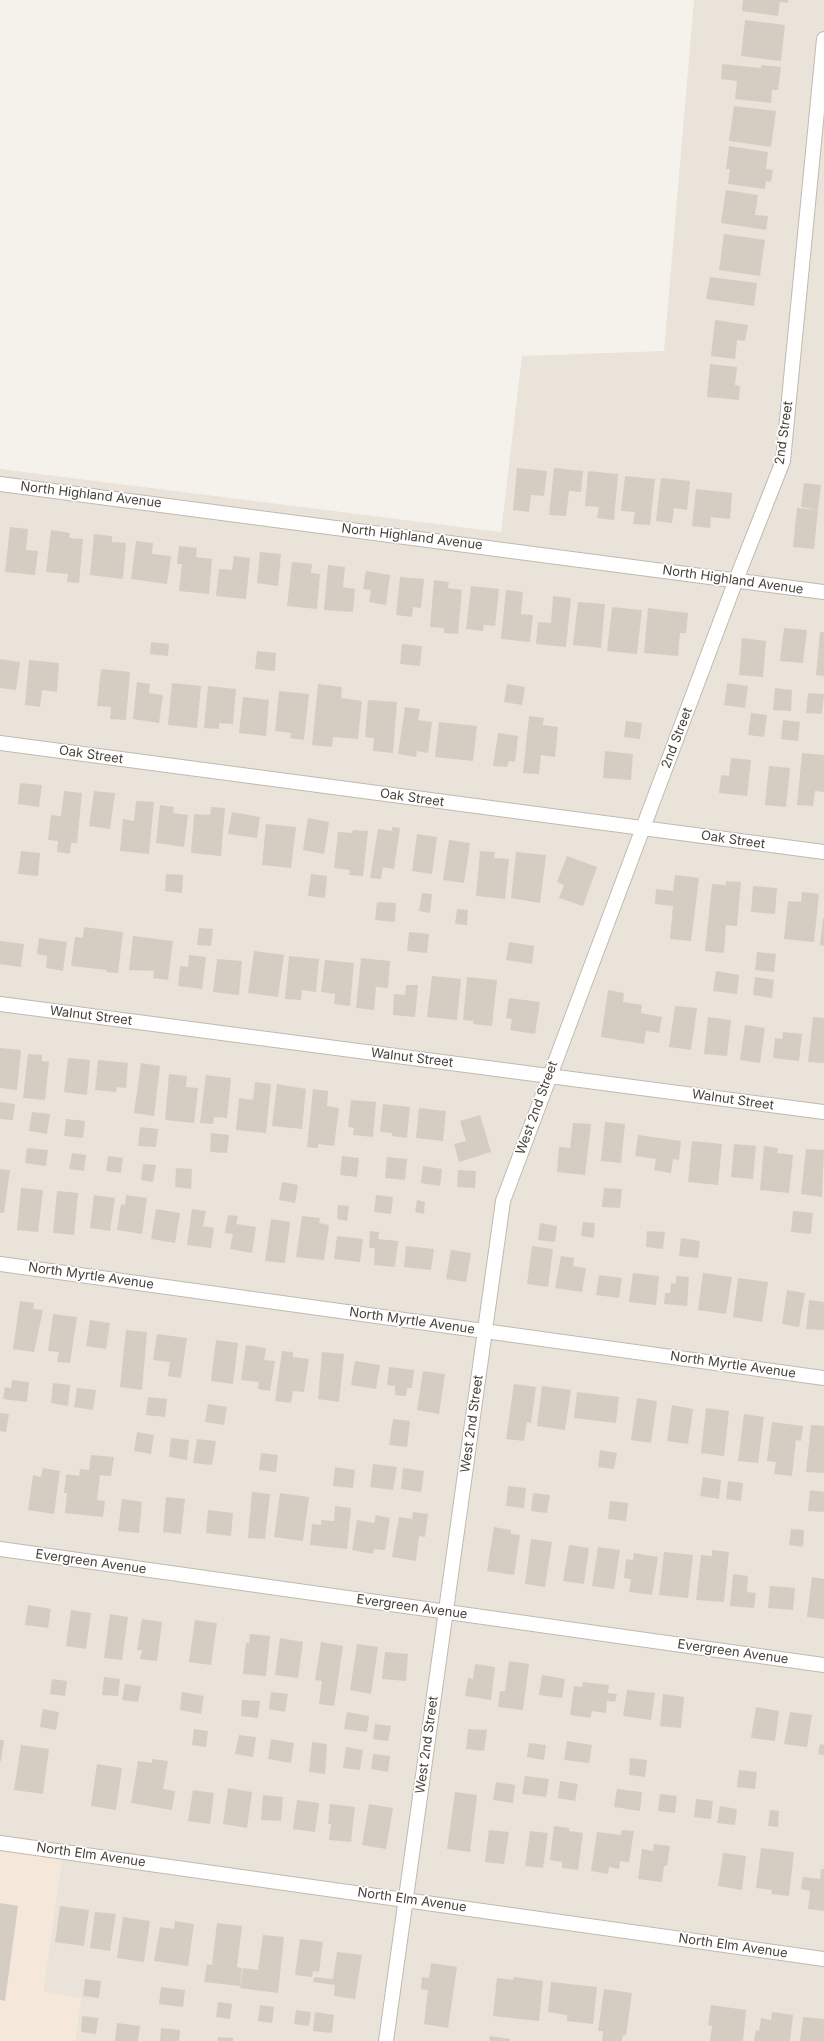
<!DOCTYPE html>
<style>
body{margin:0}
canvas{display:block;background:#f5f2ec}
</style>
<canvas width="824" height="2041"></canvas>
<script>
const ctx = document.querySelector('canvas').getContext('2d');
ctx.lineJoin = 'round';
function paint(path, color) {
  ctx.fillStyle = color;
  ctx.fill(path, 'evenodd');
}
function strokePath(path, color, width, dash) {
  ctx.strokeStyle = color;
  ctx.lineWidth = width;
  ctx.lineCap = dash ? 'butt' : 'round';
  ctx.setLineDash(dash || []);
  ctx.stroke(path);
}
function write(font, color, halo, rows, align = 'center') {
  ctx.font = font + ' Inter,sans-serif';
  ctx.lineWidth = 3.5;
  ctx.setLineDash([]);
  ctx.textBaseline = 'middle';
  ctx.strokeStyle = halo;
  ctx.fillStyle = color;
  for (const [text, x, y, turn = 0] of rows) {
    ctx.save();
    ctx.translate(x, y);
    ctx.rotate((+turn || 0) * Math.PI / 180);
    ctx.textAlign = isNaN(turn) ? turn : align;
    if (halo) ctx.strokeText(text, 0, 0);
    ctx.fillText(text, 0, 0);
    ctx.restore();
  }
}
const residential = new Path2D(`
 M694 0H824V2041H75L81 1998 43 1992 62 1858 0 1850V469L501 532 522 356 664 351Z`);
const commercial = new Path2D(`
 M0 1850 62 1858 43 1991 81 1998 75 2041H0Z`);
const building = new Path2D(`
 M743 0H788V3L780 2 778 16 742 11Z
 M745 20 785 25 781 61 741 56Z
 M722 64 761 68V65L781 67 778 90H772L771 103 735 99 737 81 721 79Z
 M734 106 776 111 771 147 729 141Z
 M729 146 768 152 766 169 773 170 771 182 766 181 765 189 728 184 730 169H726Z
 M726 190 758 195 755 215 768 216 766 230 721 223Z
 M724 234 765 240 760 276 719 270Z
 M710 277 757 283 754 306 706 299Z
 M715 320 748 325 745 341 737 340 735 359 711 356Z
 M710 364 737 367 735 385 740 386 739 400 707 397Z
 M517 468 547 471 544 496 531 495 529 512 513 510Z
 M554 468 583 471 581 492 569 491 566 516 549 515Z
 M588 471 618 474 614 520 597 518 599 507 585 506Z
 M625 476 655 479 650 525 633 524 635 512 621 511Z
 M661 478 690 481 687 510 674 508 672 523 656 521Z
 M804 483 821 485 818 510 801 507Z
 M696 489 732 493 730 519 711 517 710 528 692 526Z
 M797 508 818 510 814 549 793 547Z
 M10 527 28 529 26 550 38 551 35 575 5 572Z
 M51 530 70 533 69 538 83 539 79 583 67 582 68 574 46 572Z
 M94 534 112 536V542L126 543 123 579 90 575Z
 M136 541 153 543 152 554 171 556 167 584 131 579Z
 M179 546 197 548 196 557 212 559 209 594 179 591 182 564H177Z
 M260 552 281 554 278 586 257 583Z
 M234 556 250 558 246 599 216 596 219 569 232 570Z
 M292 562 312 564 311 573 320 574 317 609 287 606Z
 M328 565 345 567 343 587 355 589 353 612 324 610Z
 M366 571 390 575 386 605 369 602 371 590 363 589Z
 M400 577 424 579 421 608 413 607 412 617 396 615Z
 M434 580 449 582 448 588 462 590 458 634 444 633V628L430 627Z
 M471 586 499 589 495 626 484 625 483 631 466 629Z
 M506 590 523 592 521 614 533 615 530 642 501 639Z
 M553 596 571 598 566 647 536 644 538 622 551 623Z
 M578 602 605 604 601 648 573 645Z
 M612 607 642 610 637 654 607 651Z
 M648 608 688 613 686 633H680L678 656 644 653Z
 M784 628 807 630 803 663 780 661Z
 M820 632H824V676L816 675Z
 M742 638 766 641 763 677 739 675Z
 M151 642 169 644 168 656 150 654Z
 M402 644 422 646 420 666 400 664Z
 M257 651 276 653 275 671 255 669Z
 M0 659 20 662 16 690 0 688Z
 M29 660 59 663 57 692 42 690 40 707 25 705Z
 M101 669 130 672 126 720 110 719 111 707 97 706Z
 M137 682 150 684 149 693 163 695 159 723 133 719Z
 M172 683 201 686 197 728 168 725Z
 M727 683 748 686 745 708 724 705Z
 M318 684 342 687 341 698 362 701 358 739 333 737 332 747 312 745Z
 M507 684 525 687 522 705 504 702Z
 M208 686 236 689 233 724 219 723V729L204 728Z
 M775 688 792 690 791 711 773 710Z
 M279 691 309 694 304 740 290 738 291 733 275 731Z
 M808 693 824 694 822 714 806 713Z
 M243 697 269 700 266 736 239 733Z
 M368 700 397 702 393 753 373 751 374 738 365 737Z
 M405 707 420 709 418 720 432 722 428 753 417 751 416 757 398 754Z
 M751 713 767 715 764 737 748 735Z
 M529 716 544 718 543 725 558 727 555 757 541 755 539 774 523 773Z
 M783 720 800 722 798 741 781 739Z
 M626 721 642 723 640 739 624 737Z
 M439 722 477 726 473 761 435 757Z
 M498 733 518 736 515 762 509 761 507 767 493 766Z
 M605 751 633 754 631 780 603 778Z
 M802 753 824 755V792L815 791 813 806 797 805Z
 M731 758 751 760 747 796 719 793 721 775 729 776Z
 M769 766 790 768 786 807 765 805Z
 M20 783 42 785 39 807 18 804Z
 M64 791 82 793 77 843H71L70 854 57 852 58 841 48 840 51 815 61 816Z
 M94 791 115 793 110 829 89 826Z
 M136 801 154 802 149 854 120 851 123 819 134 821Z
 M160 805 174 807 173 813 188 815 184 847 156 843Z
 M211 807 225 808 221 856 191 853 194 814 210 815Z
 M232 812 260 817 257 838 228 834Z
 M308 818 329 822 324 854 303 850Z
 M266 824 296 827 291 868 262 865Z
 M392 827 400 828 394 869 383 867 381 879 370 878 378 829 392 831Z
 M353 830 368 831 363 876 349 875 350 870 334 868 338 832 352 833Z
 M417 834 437 837 432 874 412 871Z
 M449 840 470 843 464 883 443 880Z
 M21 851 40 853 38 876 18 874Z
 M480 851 495 852 494 858 509 859 505 899 476 896Z
 M516 852 546 855 540 903 511 898Z
 M567 856 597 867 583 906 559 898 564 885 557 882Z
 M166 874 183 875 182 893 165 891Z
 M311 874 327 876 325 898 308 896Z
 M675 875 699 878 691 941 670 939 673 906 655 904 656 889 673 891Z
 M726 881 741 882 737 926 726 925 724 953 705 951 712 884 726 885Z
 M753 886 777 888 775 914 751 912Z
 M802 892 819 894 814 942 784 939 788 901 801 902Z
 M422 893 432 894 430 913 419 911Z
 M377 902 396 903 395 922 375 920Z
 M457 909 468 910 467 925 455 924Z
 M823 918H824V946L820 945Z
 M84 927 123 932 118 973 106 972 107 970 71 966 75 937 83 938Z
 M199 928 213 929 211 946 197 945Z
 M409 932 429 934 427 953 407 951Z
 M133 936 173 941 168 980 153 978 154 971 129 970Z
 M39 938 67 942 63 971 46 968 47 956 37 954Z
 M0 941 24 944 21 967 0 964Z
 M509 942 534 946 532 964 506 960Z
 M254 951 284 955 278 997 248 993Z
 M757 952 776 954 774 972 755 970Z
 M189 955 206 957 202 989 178 986 180 966 188 967Z
 M289 956 319 959 316 992 302 990 301 1000 285 999Z
 M361 958 390 961 388 988 376 987 374 1010 356 1008Z
 M217 959 242 961 239 995 213 992Z
 M325 960 354 963 350 1006 334 1004 335 994 321 992Z
 M716 971 739 975 737 994 713 991Z
 M432 976 461 979 457 1020 427 1017Z
 M467 977 497 980 492 1026 473 1024 474 1021 463 1020Z
 M755 977 774 980 772 998 753 995Z
 M406 985H418L415 1017 393 1015 394 994 405 995Z
 M608 990 624 993 623 1002 642 1005 641 1013 662 1017 659 1033 646 1031 644 1044 601 1037Z
 M509 998 540 1002 535 1034 510 1030 512 1019 506 1018Z
 M675 1006 697 1008 691 1050 669 1047Z
 M708 1017 731 1020 727 1056 704 1054Z
 M813 1017 824 1018V1063L808 1062Z
 M745 1025 765 1028 760 1063 740 1060Z
 M783 1032 802 1034 799 1061 773 1058 775 1038 782 1039Z
 M0 1048 21 1050 17 1090 0 1088Z
 M28 1054 42 1055V1061L49 1062 45 1100 23 1098Z
 M68 1058 90 1060 87 1095 64 1092Z
 M98 1060 128 1063 126 1088 117 1087 116 1092 95 1090Z
 M141 1063 160 1066 154 1116 134 1113Z
 M169 1074 187 1076 186 1087 198 1088 194 1123 165 1120Z
 M206 1075 231 1078 227 1118 214 1117 213 1124 200 1123Z
 M255 1082 271 1084 266 1133 236 1130 239 1098 253 1100Z
 M277 1084 306 1089 302 1129 272 1126Z
 M313 1089 328 1091 327 1106 339 1108 334 1146 318 1144V1148L307 1147Z
 M351 1100 376 1102 373 1137 353 1135 354 1128 348 1127Z
 M0 1102 15 1104 13 1120 0 1119Z
 M383 1104 410 1107 407 1138 392 1136V1133L380 1132Z
 M419 1108 446 1111 443 1141 416 1138Z
 M32 1112 50 1114 47 1134 29 1131Z
 M480 1115 491 1152 459 1162 454 1144 466 1141 460 1121Z
 M66 1119 85 1121 83 1138 64 1136Z
 M605 1122 625 1124 621 1163 601 1161Z
 M573 1123 591 1124 585 1175 557 1172 559 1147 570 1148Z
 M140 1127 158 1129 156 1147 138 1146Z
 M211 1133 229 1135 227 1153 210 1152Z
 M638 1135 681 1141 679 1160 673 1159 671 1173 654 1170 656 1159 635 1156Z
 M692 1141 722 1144 718 1185 688 1182Z
 M734 1144 756 1146 753 1179 731 1177Z
 M764 1146 778 1148 777 1153 793 1155 789 1193 760 1190Z
 M27 1148 48 1150 46 1166 25 1163Z
 M806 1149 824 1150 822 1197 801 1194Z
 M72 1153 86 1155 84 1171 69 1169Z
 M108 1156 123 1158 121 1173 106 1171Z
 M342 1156 359 1158 357 1177 340 1175Z
 M387 1157 407 1159 405 1180 385 1178Z
 M143 1164 156 1165 153 1182 141 1180Z
 M423 1166 442 1169 440 1186 421 1183Z
 M176 1168 192 1169 191 1189 175 1187Z
 M0 1169 10 1170 4 1213H0Z
 M458 1170 476 1171 475 1188 457 1187Z
 M282 1182 298 1185 295 1203 279 1200Z
 M21 1188 43 1190 38 1232 17 1230Z
 M604 1188 622 1189 620 1208 602 1207Z
 M57 1191 78 1193 74 1235 53 1233Z
 M94 1195 115 1198 110 1231 90 1228Z
 M126 1195 147 1198 142 1234 117 1230 121 1204 125 1205Z
 M376 1195 393 1197 391 1214 374 1212Z
 M417 1200 425 1202 424 1214 415 1212Z
 M338 1205 349 1206 347 1221 337 1219Z
 M156 1209 180 1213 175 1243 151 1239Z
 M192 1209 206 1211 203 1226 214 1228 211 1248 187 1245Z
 M793 1211 813 1213 811 1234 791 1232Z
 M228 1215 238 1216 236 1224 256 1227 252 1253 230 1249 233 1234 225 1233Z
 M302 1216 320 1218 319 1223 329 1225 324 1260 296 1257Z
 M271 1219 290 1222 285 1263 265 1261Z
 M583 1222 595 1223 594 1238 581 1236Z
 M540 1223 557 1226 555 1242 538 1240Z
 M370 1231 379 1232 378 1239 398 1241 395 1267 374 1265 375 1248H369Z
 M647 1231 665 1232 663 1249 646 1247Z
 M337 1236 363 1239 360 1262 334 1259Z
 M681 1238 700 1241 698 1258 679 1256Z
 M406 1246 434 1249 431 1270 404 1267Z
 M532 1246 553 1249 548 1287 527 1284Z
 M451 1250 471 1253 466 1282 446 1279Z
 M561 1256 574 1258 573 1266 586 1268 582 1292 555 1288Z
 M633 1273 659 1276 656 1305 629 1302Z
 M703 1273 732 1277 726 1314 698 1310Z
 M599 1275 622 1278 619 1298 596 1295Z
 M676 1276 689 1277 687 1306 664 1304 665 1293H670L671 1283 676 1284Z
 M738 1278 768 1282 762 1322 733 1317Z
 M787 1290 805 1293 799 1327 782 1324Z
 M809 1300 824 1302V1330L806 1329Z
 M20 1301 34 1303 33 1309 43 1310 34 1352 13 1349Z
 M53 1314 77 1317 70 1363 57 1362 59 1352 48 1351Z
 M90 1320 110 1323 106 1349 86 1346Z
 M126 1330 147 1332 142 1390 120 1387Z
 M157 1334 187 1338 181 1378 168 1376 170 1362 153 1360Z
 M216 1340 238 1343 233 1384 211 1381Z
 M246 1345 266 1348 264 1360 275 1361 270 1391 258 1389 259 1382 241 1380Z
 M282 1351 293 1352V1357L309 1359 304 1392 293 1391 291 1403 275 1401Z
 M322 1352 344 1354 339 1402 318 1399Z
 M355 1361 380 1365 376 1389 351 1385Z
 M389 1367 414 1370 412 1388H407L406 1396 395 1395V1386L387 1385Z
 M423 1371 445 1374 439 1414 417 1410Z
 M12 1380 29 1382 27 1402 3 1399 5 1387 11 1388Z
 M53 1383 70 1385 68 1406 51 1403Z
 M514 1384 536 1387 531 1423 527 1422 524 1441 506 1439Z
 M542 1386 571 1390 565 1430 537 1426Z
 M77 1388 96 1390 93 1410 74 1407Z
 M577 1392 619 1397 616 1423 574 1418Z
 M148 1397 167 1399 165 1417 146 1415Z
 M637 1398 657 1401 651 1443 631 1440Z
 M208 1404 227 1407 224 1425 205 1422Z
 M672 1405 693 1409 688 1444 667 1441Z
 M706 1408 729 1411 724 1456 701 1453Z
 M0 1413 9 1414 6 1432 0 1431Z
 M744 1414 764 1417 758 1463 738 1461Z
 M393 1419 410 1421 407 1447 389 1445Z
 M772 1422 803 1426 801 1441 796 1440 792 1476 774 1474 776 1462 767 1461Z
 M811 1425 824 1426V1473L806 1472Z
 M137 1432 154 1435 151 1454 134 1451Z
 M171 1438 189 1440 187 1460 169 1457Z
 M197 1439 216 1441 212 1465 193 1463Z
 M600 1450 617 1453 614 1469 598 1467Z
 M261 1453 278 1455 276 1472 259 1470Z
 M91 1455 114 1457 111 1476 100 1475 97 1500 105 1501 103 1517 65 1513 67 1493H64L66 1474 79 1476 80 1469 89 1470Z
 M373 1464 397 1467 393 1490 370 1487Z
 M335 1467 355 1470 353 1488 333 1486Z
 M43 1468 60 1471 54 1514 28 1510 33 1475 41 1477Z
 M403 1468 424 1471 421 1492 401 1489Z
 M703 1477 721 1480 719 1499 700 1496Z
 M728 1481 743 1483 741 1501 726 1499Z
 M508 1486 526 1488 524 1508 506 1506Z
 M810 1490 824 1492V1512L808 1511Z
 M252 1492 270 1494 265 1539 248 1538Z
 M280 1493 309 1497 303 1541 274 1537Z
 M533 1493 550 1495 547 1513 531 1511Z
 M166 1497 185 1499 181 1534 163 1532Z
 M122 1499 142 1502 139 1533 118 1531Z
 M610 1501 628 1503 626 1521 608 1519Z
 M335 1506 351 1508 347 1549 310 1545 312 1524 321 1525V1520L334 1521Z
 M208 1510 233 1513 231 1536 206 1533Z
 M413 1512 428 1514 425 1537 419 1536 416 1561 392 1557 399 1517 412 1519Z
 M376 1515 390 1518 385 1550 374 1549 373 1554 352 1550 357 1520 374 1523Z
 M494 1527 511 1530V1534L520 1535 514 1575 487 1571Z
 M791 1529 804 1530 803 1547 789 1545Z
 M531 1539 552 1542 545 1587 525 1584Z
 M569 1545 589 1548 584 1584 563 1581Z
 M598 1547 620 1550 614 1589 592 1586Z
 M712 1550 729 1552 724 1602 696 1600 701 1555 712 1556Z
 M664 1552 693 1555 688 1598 659 1595Z
 M634 1553 658 1557 652 1595 629 1592 631 1579 624 1578 626 1559 633 1560Z
 M733 1574 748 1576 747 1592 756 1593 754 1608 730 1606Z
 M812 1577 824 1579V1619L807 1617Z
 M770 1586 795 1588 793 1610 768 1608Z
 M28 1605 51 1609 48 1628 25 1625Z
 M71 1610 91 1613 86 1649 66 1646Z
 M110 1614 128 1617 122 1660 104 1658Z
 M142 1619 162 1622 157 1661 140 1659 142 1650H137Z
 M195 1620 217 1623 211 1665 189 1662Z
 M250 1634 270 1636 266 1676 243 1674 246 1643H249Z
 M280 1638 303 1642 298 1678 275 1675Z
 M321 1642 343 1646 334 1706 319 1704 322 1681 315 1680Z
 M357 1644 378 1647 371 1694 350 1690Z
 M385 1652 408 1654 406 1681 382 1679Z
 M509 1661 529 1664 523 1710 498 1707 500 1691H505Z
 M475 1664 495 1667 491 1700 465 1696 468 1678 473 1679Z
 M542 1675 565 1679 562 1698 539 1695Z
 M104 1677 120 1679 118 1696 102 1695Z
 M52 1679 67 1681 65 1696 50 1694Z
 M583 1682 609 1685 608 1693 617 1694 615 1702 607 1701 606 1713 592 1711 590 1718 570 1715 574 1686 582 1687Z
 M125 1684 141 1686 138 1702 122 1700Z
 M627 1690 655 1693 651 1720 623 1716Z
 M182 1692 204 1696 201 1714 180 1710Z
 M271 1692 288 1694 285 1712 269 1709Z
 M663 1694 684 1697 681 1728 660 1726Z
 M242 1700 260 1701 258 1718 241 1716Z
 M756 1707 779 1711 775 1741 751 1738Z
 M43 1709 59 1712 56 1730 40 1727Z
 M347 1712 369 1716 367 1732 344 1729Z
 M790 1712 812 1715 807 1747 784 1744Z
 M375 1724 391 1726 388 1741 373 1739Z
 M194 1729 208 1731 206 1747 192 1745Z
 M468 1729 487 1730 484 1751 466 1749Z
 M239 1735 256 1737 253 1757 235 1754Z
 M271 1739 294 1743 291 1763 268 1759Z
 M0 1740H4L1 1761H0Z
 M567 1741 592 1745 589 1763 564 1760Z
 M312 1742 327 1744 325 1774 309 1772Z
 M529 1743 546 1745 544 1760 527 1757Z
 M820 1744 824 1745V1755L818 1754Z
 M21 1745 49 1749 43 1794 14 1790Z
 M346 1747 363 1750 360 1770 343 1768Z
 M373 1754 390 1756 388 1772 371 1769Z
 M630 1758 647 1760 645 1777 629 1775Z
 M152 1759 168 1761 163 1789 175 1791 172 1810 131 1803 138 1761 152 1763Z
 M97 1764 122 1768 116 1810 91 1806Z
 M739 1770 757 1772 755 1789 737 1787Z
 M525 1776 549 1779 546 1797 522 1794Z
 M560 1781 578 1784 575 1801 558 1798Z
 M496 1782 515 1785 513 1803 493 1800Z
 M228 1788 252 1792 247 1828 223 1824Z
 M617 1789 642 1792 640 1811 614 1807Z
 M193 1790 214 1793 210 1824 188 1821Z
 M455 1792 477 1795 470 1852 447 1849Z
 M660 1794 677 1796 675 1813 658 1811Z
 M263 1795 283 1797 281 1821 261 1820Z
 M696 1799 713 1801 711 1819 694 1817Z
 M297 1800 319 1803 315 1832 293 1829Z
 M330 1804 355 1807 351 1842 329 1840 331 1824H328Z
 M369 1804 393 1808 386 1849 362 1845Z
 M720 1806 737 1809 735 1825 717 1823Z
 M770 1810 779 1811 778 1827 768 1826Z
 M554 1826 569 1828V1831L583 1833 578 1870 562 1868V1862L550 1860Z
 M489 1830 509 1832 504 1864 485 1862Z
 M622 1830 634 1831 629 1862 620 1861 619 1869 609 1867 608 1874 591 1871 597 1832 621 1835Z
 M530 1831 548 1833 543 1868 525 1866Z
 M654 1844 670 1846 667 1866H664L662 1882 638 1879 642 1849 653 1851Z
 M761 1848 794 1852 789 1896 771 1894 772 1890 756 1888Z
 M723 1853 746 1856 742 1890 718 1886Z
 M821 1869H824V1911L808 1909 810 1891 801 1889 803 1877 820 1879Z
 M0 1903 18 1906 5 2001 0 2000Z
 M60 1906 89 1910 84 1946 55 1942Z
 M95 1912 116 1914 110 1951 90 1948Z
 M123 1917 150 1921 144 1962 117 1958Z
 M175 1921 194 1924 188 1966 154 1961 160 1927 174 1929Z
 M217 1923 242 1926 237 1967 242 1968 240 1986 204 1982 207 1964 212 1965Z
 M263 1935 284 1937 278 1993 240 1988 243 1968 258 1970Z
 M300 1939 323 1942 319 1972 313 1971 312 1977 295 1975Z
 M337 1952 362 1955 355 1999 334 1996 335 1985 313 1982 314 1977 333 1979Z
 M431 1963 457 1967 448 2028 424 2024 428 1990 421 1989 422 1977 429 1978Z
 M514 1977 543 1981 539 2021 493 2016 497 1978 513 1980Z
 M85 1979 101 1981 99 1998 83 1996Z
 M551 1982 597 1987 593 2024 567 2021V2015L548 2012Z
 M161 1987 185 1990 183 2007 159 2004Z
 M604 1989 632 1993 626 2035H623L622 2041H602L603 2031H598Z
 M218 2002 232 2004 230 2019 216 2017Z
 M260 2005 274 2007 272 2023 258 2021Z
 M711 2005 746 2010 743 2041H710L712 2026 708 2025Z
 M296 2010 311 2012 309 2026 294 2024Z
 M315 2012 334 2015 332 2033 313 2031Z
 M772 2012 793 2015 790 2041H754L756 2030 759 2031 761 2018 771 2020Z
 M82 2016 98 2018 96 2034 81 2032Z
 M803 2017 824 2019V2041H800Z
 M117 2023 140 2026 138 2041H115Z
 M161 2028 180 2030 179 2041H160Z
 M490 2036 510 2039V2041H489Z
 M218 2037 233 2038V2041H217Z`);
const minor = new Path2D(`
 M0 484 824 592
 M0 743 824 852
 M0 1004 824 1112
 M0 1264 824 1378
 M0 1549 824 1665
 M0 1843 824 1959
 M386 2041 503 1201 736 580 783 461 824 39`);
const streetNames = [
 ["2nd Street",784,433,-82],
 ["North Highland Avenue",91,495,7],
 ["North Highland Avenue",412,537,7],
 ["North Highland Avenue",733,580,8],
 ["2nd Street",677,738,-69],
 ["Oak Street",91,755,8],
 ["Oak Street",412,798,8],
 ["Oak Street",733,840,8],
 ["Walnut Street",91,1016,7],
 ["Walnut Street",412,1058,7],
 ["Walnut Street",733,1100,8],
 ["West 2nd Street",537,1108,-70],
 ["North Myrtle Avenue",91,1276,8],
 ["North Myrtle Avenue",412,1321,8],
 ["North Myrtle Avenue",733,1365,8],
 ["West 2nd Street",472,1424,-82],
 ["Evergreen Avenue",91,1562,8],
 ["Evergreen Avenue",412,1607,8],
 ["Evergreen Avenue",733,1652,8],
 ["West 2nd Street",427,1745,-82],
 ["North Elm Avenue",91,1855,8],
 ["North Elm Avenue",412,1900,8],
 ["North Elm Avenue",733,1946,8]
];
paint(residential, '#e9e3da');
paint(commercial, '#f5e7d9');
paint(building, '#d6cdc2');
strokePath(minor, '#c0b9af', 16);
strokePath(minor, '#fff', 14);
write('13px', '#49423a', '#fff', streetNames);
</script>
